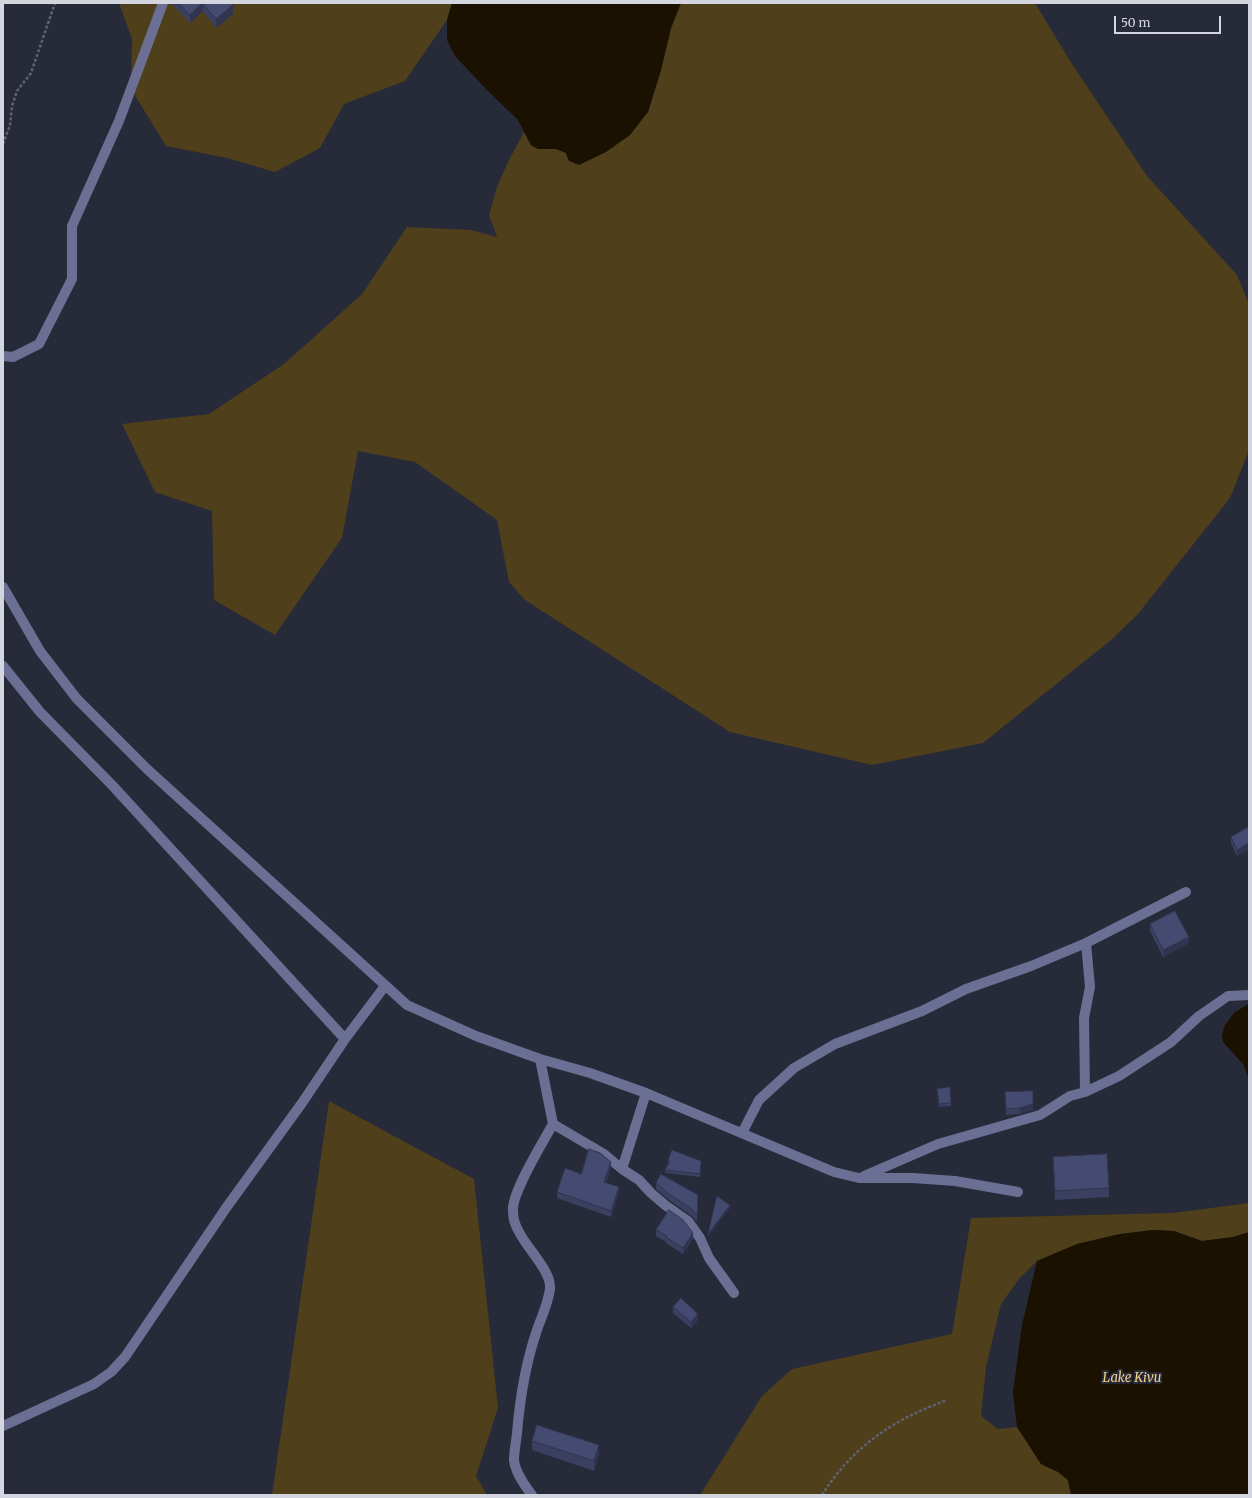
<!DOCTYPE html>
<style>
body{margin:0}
#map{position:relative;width:1252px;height:1498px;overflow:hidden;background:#272a39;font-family:Merriweather,serif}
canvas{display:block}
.frame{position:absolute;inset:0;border:4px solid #d3d5df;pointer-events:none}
.scale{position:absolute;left:1114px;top:16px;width:107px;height:18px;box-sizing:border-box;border:2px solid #d3d5df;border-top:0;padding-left:5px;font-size:12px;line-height:14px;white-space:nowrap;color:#d3d5df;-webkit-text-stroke:3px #272a39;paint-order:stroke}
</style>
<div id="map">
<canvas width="1252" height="1498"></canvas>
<div class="frame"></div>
<div class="scale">50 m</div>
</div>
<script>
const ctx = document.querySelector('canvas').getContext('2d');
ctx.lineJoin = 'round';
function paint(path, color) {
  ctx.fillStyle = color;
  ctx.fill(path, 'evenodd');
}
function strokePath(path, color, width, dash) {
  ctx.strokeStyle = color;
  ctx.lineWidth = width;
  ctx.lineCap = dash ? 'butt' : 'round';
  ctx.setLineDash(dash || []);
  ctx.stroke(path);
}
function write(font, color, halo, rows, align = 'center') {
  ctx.font = font + ' Merriweather,serif';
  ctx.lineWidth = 4;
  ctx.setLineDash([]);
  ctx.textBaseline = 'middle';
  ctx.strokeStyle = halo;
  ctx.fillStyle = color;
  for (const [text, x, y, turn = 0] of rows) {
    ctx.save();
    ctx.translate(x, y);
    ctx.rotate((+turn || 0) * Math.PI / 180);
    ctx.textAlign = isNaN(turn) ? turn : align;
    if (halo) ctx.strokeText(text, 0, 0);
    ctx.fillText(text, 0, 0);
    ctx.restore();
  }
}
const green = new Path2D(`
 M119 3H452L447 20 405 81 344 104 320 148 275 172 227 158 166 146 131 89 132 39Z
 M681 3H1035L1070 61 1147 176 1237 275 1249 304V450L1230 498 1138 614 1111 640 983 743 872 765 730 732 525 600 509 582 497 520 415 462 358 451 342 538 275 635 214 600 212 511 155 492 122 424 209 414 284 364 362 294 407 227 471 230 497 237 489 215 497 187 509 160 524 132 531 145 538 149H556L566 153 569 161 648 112 661 70 671 28Z
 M329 1101 474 1179 498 1408 476 1476 487 1495H272Z
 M1249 1203V1232L1233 1237 1202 1241 1174 1231 1153 1230 1120 1234 1077 1244 1037 1261 1019 1279 1001 1304 986 1367 981 1416 998 1429 1017 1427 1041 1464 1058 1472 1068 1480 1071 1495H700L762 1396 792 1369 952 1334 971 1218 1173 1213Z`);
const water = new Path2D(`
 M452 3H681L671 28 661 70 648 112 630 135 606 152 579 165 569 161 566 153 556 149H538L531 145 518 120 487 90 455 56 447 40V20Z
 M1249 1004V1079L1243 1064 1223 1042 1222 1035 1225 1025 1235 1012Z
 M1153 1230 1174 1231 1202 1241 1233 1237 1249 1232V1495H1071L1068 1480 1058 1472 1041 1464 1017 1427 1013 1392 1022 1325 1037 1261 1077 1244 1120 1234Z`);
const path = new Path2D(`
 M3 144 10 125 12 106 17 91 31 73 55 3
 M822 1495C842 1463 869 1438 902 1420 916 1412 932 1406 947 1400`);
const minor = new Path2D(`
 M3 356 13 357 39 344 72 279V226L119 121 163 3
 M3 587 40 651 77 699 147 769 407 1005 476 1036 540 1059 590 1073 646 1093 834 1172 859 1178H913L955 1181 1018 1192
 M3 666 40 712 112 785 345 1039
 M1085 1092 1084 1018 1090 987 1086 943
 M553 1124 604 1154 622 1169 639 1180 651 1193 665 1205 688 1221 700 1238 709 1258 734 1293
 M742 1133 759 1100 794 1068 835 1044 922 1011 966 989 1031 966 1086 943 1186 892
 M622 1169 646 1093
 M864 1176 938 1144 1040 1115 1070 1096 1085 1092 1119 1076 1171 1042 1199 1016 1228 996 1249 995
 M3 1426 94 1384 111 1372 125 1357 226 1208 302 1103 345 1039 385 986
 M532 1495C525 1486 515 1472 514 1460 514 1452 516 1442 517 1433 520 1397 526 1361 538 1327 543 1314 548 1303 550 1289 552 1269 521 1244 515 1223 513 1219 513 1212 513 1208 514 1189 543 1142 553 1124L540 1059`);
const wall = new Path2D(`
 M171 3H232L233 14 216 28 203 11 190 23Z
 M1249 827 1237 856 1231 843V837Z
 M1249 869V881L1248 879V870Z
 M1150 924 1189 943 1163 957 1150 931Z
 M937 1089 951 1103V1106L939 1107Z
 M1005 1092 1033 1110 1020 1114 1006 1115Z
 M1053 1157 1109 1188V1197L1055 1200Z
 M668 1161H701L700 1177 665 1173V1170L668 1164Z
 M611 1168 606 1183 619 1193 611 1217 557 1198V1192L581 1174Z
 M656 1183 698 1201 697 1222 692 1216 669 1200 656 1189Z
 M656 1230 693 1239 683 1254 666 1243V1242L656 1236Z
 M673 1307 698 1320 691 1328 673 1313Z
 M532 1441 599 1454 594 1471 532 1450Z`);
const shadedWall = new Path2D(`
 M203 3V11L190 23V15Z
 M233 5V14L216 28V19Z
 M1249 843V850L1237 856V850Z
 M1189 937V943L1163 957V950Z
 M1033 1104V1110L1020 1114V1108Z
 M611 1162V1168L604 1188V1182Z
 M619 1187V1193L611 1217V1211Z
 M730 1205V1208L708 1237V1234Z
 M693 1233V1239L683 1254V1248Z
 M698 1314V1320L691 1328V1322Z
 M599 1445V1454L594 1471V1461Z`);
const building = new Path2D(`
 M179 3H202L190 15Z
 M203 3H232L233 5 216 19Z
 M1249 827V843L1237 850 1231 837Z
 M1175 911 1189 937 1163 950 1150 924Z
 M950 1087 951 1103 939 1104 937 1089Z
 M1033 1091V1104L1020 1108 1006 1109 1005 1092Z
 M589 1149 600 1153 611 1162 604 1182 619 1187 611 1211 557 1192 565 1168 581 1174Z
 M672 1150 701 1161 700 1174 665 1170 670 1161H668Z
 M1107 1154 1109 1188 1055 1191 1053 1157Z
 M661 1174 698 1195 697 1216 692 1209 669 1194 656 1183Z
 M717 1196 730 1205 708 1234Z
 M669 1210 683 1220 693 1233 683 1248 666 1237 667 1236 656 1230Z
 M681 1298 698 1314 691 1322 673 1307Z
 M537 1425 599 1445 594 1461 532 1441Z`);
const waterNames = [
 ["Lake Kivu",1132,1378]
];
paint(green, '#4f3f1b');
paint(water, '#1a1100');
strokePath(path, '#5f626f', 2.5, [3, 2]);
strokePath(minor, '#6a6f93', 10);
paint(wall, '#3b4061');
paint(shadedWall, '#30344f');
paint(building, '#454a71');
strokePath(building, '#30344f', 1);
write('italic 13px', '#edce88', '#272a39', waterNames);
</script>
